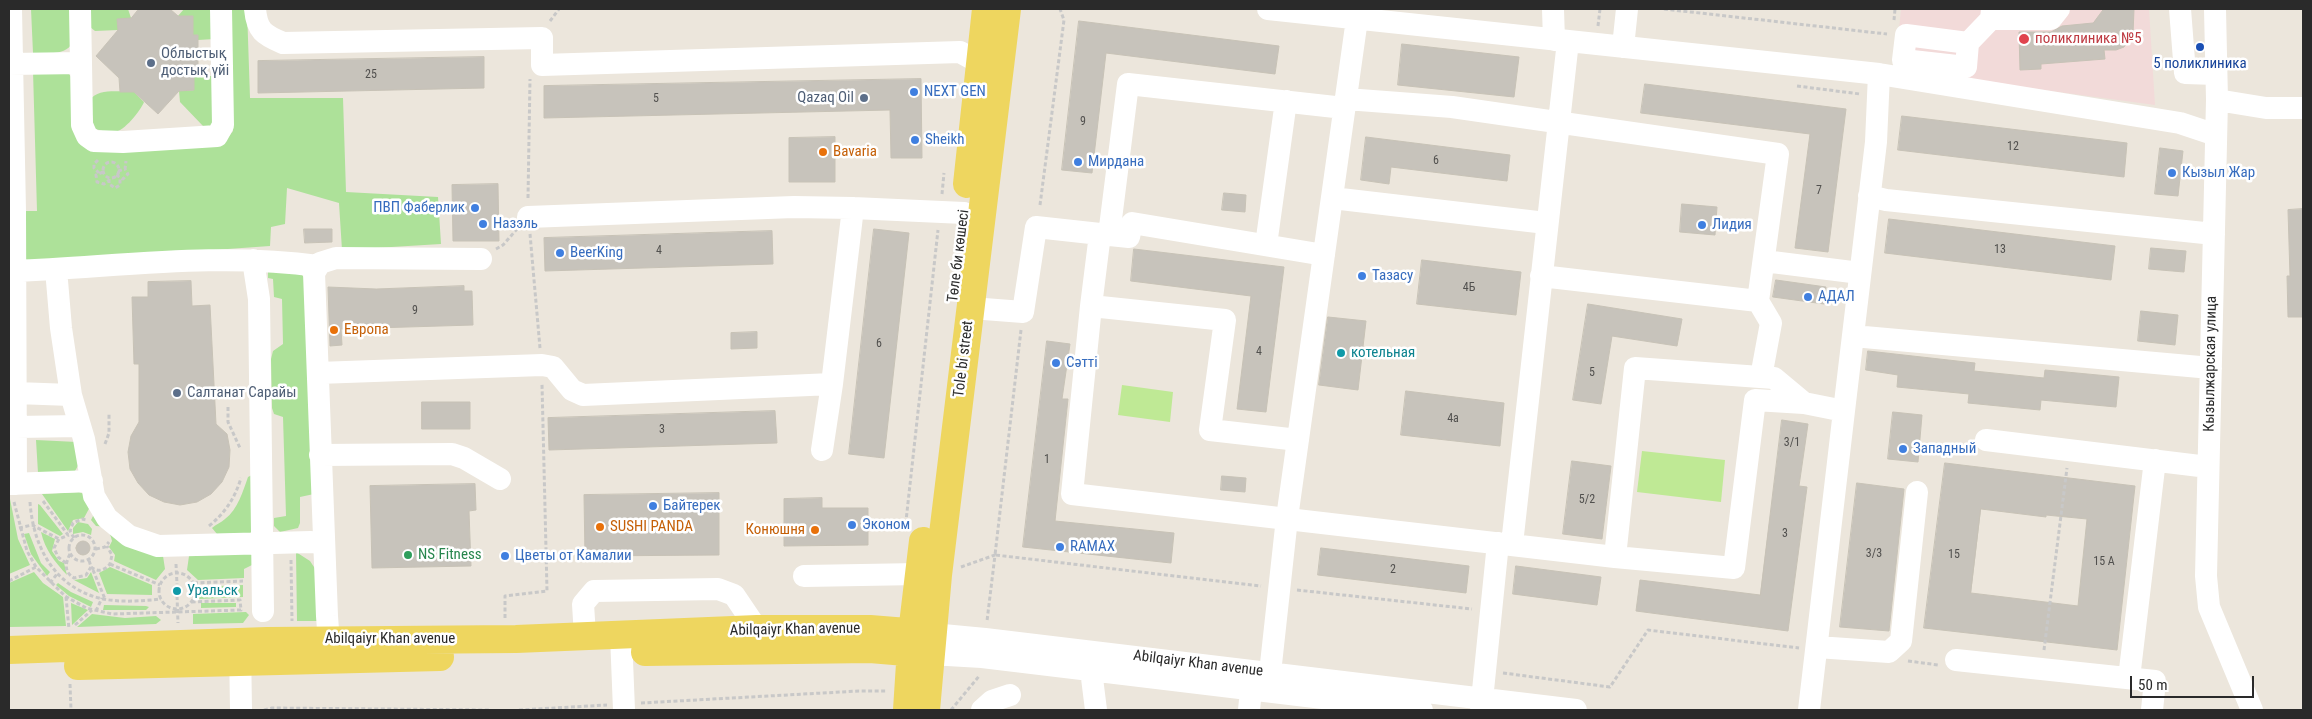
<!DOCTYPE html>
<meta charset="utf-8">
<style>
body{margin:0}
#map{position:relative;width:2312px;height:719px;overflow:hidden;background:#ece6dc;font-family:"Roboto Condensed",sans-serif}
canvas{display:block}
.frame{position:absolute;inset:0;border:10px solid #2a2a2a;pointer-events:none}
.scale{position:absolute;left:2130px;top:676px;width:124px;height:22px;box-sizing:border-box;border:2px solid #2a2a2a;border-top:0;padding-left:6px;font-size:15px;line-height:18px;white-space:nowrap;color:#2a2a2a;-webkit-text-stroke:4px #fff;paint-order:stroke}
</style>
<div id="map">
<canvas width="2312" height="719"></canvas>
<div class="frame"></div>
<div class="scale">50 m</div>
</div>
<script>
const ctx = document.querySelector('canvas').getContext('2d');
ctx.lineJoin = 'round';
function paint(path, color) {
  ctx.fillStyle = color;
  ctx.fill(path, 'evenodd');
}
function strokePath(path, color, width, dash) {
  ctx.strokeStyle = color;
  ctx.lineWidth = width;
  ctx.lineCap = dash ? 'butt' : 'round';
  ctx.setLineDash(dash || []);
  ctx.stroke(path);
}
function write(font, color, halo, rows, align = 'center') {
  ctx.font = font + ' "Roboto Condensed",sans-serif';
  ctx.lineWidth = 5;
  ctx.setLineDash([]);
  ctx.textBaseline = 'middle';
  ctx.strokeStyle = halo;
  ctx.fillStyle = color;
  for (const [text, x, y, turn = 0] of rows) {
    ctx.save();
    ctx.translate(x, y);
    ctx.rotate((+turn || 0) * Math.PI / 180);
    ctx.textAlign = isNaN(turn) ? turn : align;
    if (halo) ctx.strokeText(text, 0, 0);
    ctx.fillText(text, 0, 0);
    ctx.restore();
  }
}
const medical = new Path2D(`
 M1901 9H2149L2155 105 1895 70Z`);
const green = new Path2D(`
 M31 9H72L71 45C63 56 45 53 33 53Z
 M88 9H128L131 18 118 30 95 31 90 27Z
 M184 9H213L215 39 198 40 197 35H193V16H178Z
 M230 9H247L250 98H343L346 192 438 197 441 244 342 250 339 203 287 188 285 224 271 227 270 246 87 259 24 260 25 211H37L33 71 69 74 72 78 75 133 224 143 233 131Z
 M194 76H215V126H203L180 102 179 91 194 90Z
 M134 92 144 102C141 110 124 132 114 132 108 133 100 130 94 129L90 100C98 88 121 92 134 92Z
 M268 268 298 271 304 277 314 494 300 497V523L298 528 280 532 274 526V518L286 516 283 417 274 414 272 408 271 359 273 351 283 344 282 299 274 297 273 279 268 278Z
 M36 440 77 442 79 464 75 471 38 473Z
 M252 475 253 531 250 533 217 534 212 528C216 524 221 523 225 519 238 509 243 491 248 477Z
 M79 492 84 494 91 505 84 518 73 520 68 531 42 494Z
 M9 494 18 539 30 565 9 574Z
 M38 504 40 505 63 534 60 536 38 524Z
 M94 514 163 556 165 569 156 580 114 561 115 555 109 547 112 541C110 531 106 526 96 526L91 520Z
 M78 522 88 524 92 529 91 535 83 532 73 534V528Z
 M41 532 55 539 52 551 59 561 64 563 67 575C55 562 45 550 41 532Z
 M29 533 41 563 50 572 47 576 31 554 24 534Z
 M296 552 310 561 316 570 317 621H297Z
 M249 553 253 556 252 565 244 569V578L198 580 187 570 189 556Z
 M110 567 152 585V595L107 594 99 573Z
 M34 572 43 583 63 597 66 626 9 627V583Z
 M91 572 99 593 74 580 87 578Z
 M58 583 71 592 93 602 91 607 69 596 56 585Z
 M243 585V597L199 599V587Z
 M71 603 88 610 72 625Z
 M201 603H236V607L201 608Z
 M104 605 146 606 149 607 146 610H103Z
 M246 612 249 615 243 623 193 624V614Z
 M92 614 125 618 156 616 161 620 156 624 77 627Z`);
const pitch = new Path2D(`
 M1122 385 1173 392 1170 422 1118 415Z
 M1642 451 1725 460 1721 502 1637 492Z`);
const building = new Path2D(`
 M139 9H170L178 16H193V35H198V70H194V90L179 91 158 114 134 92H120L119 78 96 56 118 30 117 19 131 18Z
 M2104 9H2134L2133 34 2124 47 2116 50H2104L2105 59 2041 64V69L2020 70 2019 32H2051L2062 26 2093 23Z
 M1079 21 1279 46 1275 74 1106 53 1092 173 1062 170Z
 M1402 44 1519 57 1514 97 1398 85Z
 M484 57V88L258 93V61Z
 M921 79 922 158H891L890 110 544 118V86Z
 M1645 84 1846 109 1828 252 1795 248 1810 134 1641 113Z
 M1902 116 2127 143 2124 177 1898 150Z
 M835 137V182H789V138Z
 M1366 137 1510 155 1507 181 1391 167 1389 184 1361 180Z
 M2160 148 2183 151 2178 196 2155 194Z
 M498 184 499 241H453L452 185Z
 M1224 193 1246 195 1245 212 1222 210Z
 M1682 204 1717 207 1715 235 1680 232Z
 M2303 209V317H2288L2287 276H2290L2288 210Z
 M1889 219 2115 246 2111 280 1885 253Z
 M304 229H332V242L305 243Z
 M874 229 909 233 884 458 849 454Z
 M772 231 773 264 545 271 544 238Z
 M2151 248 2186 251 2184 272 2149 269Z
 M1134 249 1284 267 1266 412 1237 409 1251 296 1131 281Z
 M1422 260 1521 272 1516 315 1417 304Z
 M1776 280 1826 287 1824 304 1773 297Z
 M191 281 192 306 210 305 216 424 227 434 230 450 229 467 222 482 211 494 197 502 180 505 164 502 149 495 138 483 130 469 128 452 131 436 139 422V364H134L132 297H148V282Z
 M464 286V291H472L473 325 341 329 342 345 330 346 328 287 376 289Z
 M1588 304 1682 319 1677 346 1612 336 1601 404 1573 400Z
 M2141 311 2178 315 2175 345 2138 341Z
 M1328 317 1366 321 1358 390 1319 385Z
 M757 332V348L731 349V333Z
 M1047 341 1070 344 1062 399H1068L1055 521 1174 533 1171 563 1023 547Z
 M1868 351 1975 363 1974 371 2044 378 2045 370 2119 377 2116 407 2041 400 2040 410 1968 403 1969 394 1897 387 1898 375 1866 370Z
 M1406 391 1504 403 1500 446 1401 435Z
 M422 402H470V429H422Z
 M775 411 777 443 549 450 548 418Z
 M1893 412 1922 415 1918 462 1888 459Z
 M1782 420 1808 424 1799 486 1807 487 1788 631 1636 611 1640 580 1760 595Z
 M1572 461 1611 466 1602 539 1563 534Z
 M1945 463 2135 486 2117 650 1924 628ZM1981 509 2046 517V515L2087 519 2078 606 1971 593Z
 M1222 476 1246 478 1245 492 1221 490Z
 M1857 483 1904 489 1889 631 1840 627Z
 M475 484 476 510 469 511 471 566 372 568 370 486Z
 M719 493V555L585 556 584 495Z
 M822 498V508H868V545L784 546V499Z
 M76 548a7 7 0 1 1 14 0a7 7 0 1 1-14 0Z
 M1321 548 1469 566 1466 593 1318 575Z
 M1516 566 1601 577 1597 605 1513 594Z`);
const path = new Path2D(`
 M1664 9 1887 34
 M1894 20 1895 9
 M550 21 559 9
 M1598 26 1600 9
 M1797 86 1860 94
 M98 160 94 164V168L99 173
 M103 170a8 8 0 1 1 16 0a8 8 0 1 1-16 0Z
 M118 171 125 169 126 161
 M103 172 96 175 97 182 104 184 108 181
 M116 175 123 179 128 174 125 169
 M109 179V184L115 188 120 185V179
 M942 194 944 173
 M528 198 530 79
 M1040 205 1064 20 1060 9
 M530 234 540 348
 M496 249 503 245 517 229
 M1021 330 995 555 1261 586
 M228 407V422L240 448
 M105 444 109 433V413
 M43 501 68 535
 M14 502 27 551 36 567 65 596 86 608 112 614 241 610 240 600 192 602
 M30 502C33 545 53 586 99 598 119 603 141 601 161 599
 M209 526C225 513 235 498 241 478
 M19 528 32 525 59 539
 M905 530 938 230
 M69 548a13 13 0 1 1 26 0a13 13 0 1 1-26 0Z
 M74 538 70 531 73 523 82 519 87 520
 M96 549 105 547 109 542
 M70 554C65 564 64 572 74 578L86 575 91 567 89 560
 M291 560 292 621
 M66 563 58 557 54 548 59 539 69 535
 M110 564 160 585
 M176 564 177 584
 M91 567C98 573 105 570 110 564L112 555 107 546
 M961 567 995 555 987 621
 M93 570 105 599
 M159 591a18 18 0 1 1 36 0a18 18 0 1 1-36 0Z
 M9 581 36 567
 M50 583 57 574
 M194 583 243 581
 M1297 590 1472 609
 M177 596 178 623
 M66 597 69 629
 M96 611 102 598
 M505 618V596L547 591 542 384
 M75 625 92 610
 M2044 650 2067 468
 M1908 661 1938 665
 M1503 673 1610 687 1648 630 1799 648
 M70 684 71 710
 M641 703 859 691H886
 M264 710 272 708 489 710
 M519 710 607 705
 M951 710 980 675`);
const minor = new Path2D(`
 M11 9 15 211 16 484
 M80 9 81 63
 M255 9C257 31 264 35 283 43L542 38V65L960 52 980 63
 M1268 9 1879 74 2180 123 2216 135
 M1553 9 1554 40
 M2180 9 2185 73 2216 74
 M2215 9 2217 100 2206 576 2209 607 2252 710
 M1991 19H2051L2059 9
 M1968 43 1906 35 1903 60 1966 67 1968 43 1991 19 1992 9
 M1623 47 1627 9
 M9 64 81 63 82 125 87 136 94 141 123 142 217 136 223 125 221 9
 M1346 99 1452 107 1778 154 1758 301
 M2217 100 2266 108H2303
 M1869 196 1886 200 2214 234
 M1332 198 1546 223
 M853 208 964 213
 M1100 234 1129 237 1132 223 1324 255
 M1109 235 1128 84 1344 108
 M1266 245 1286 101
 M253 260 259 299 263 611
 M1764 261 1860 273
 M56 269 61 328 71 395 84 439 94 496 107 518 129 536 158 546 311 542 324 544
 M15 271C116 267 218 252 318 266
 M1541 276 1758 301 1771 323 1761 377
 M1091 306 1072 494 1615 557 1635 368 1774 378 1804 403 1844 411 1809 710
 M971 308 1023 312 1036 227 1100 234 1091 306 1225 320 1210 430 1298 440
 M1853 336 2211 368
 M318 373 542 365 553 367 572 390 583 395 832 384 853 208 794 207 528 217
 M16 393 71 395
 M1844 411 1876 142 1879 74
 M16 427 80 426
 M1986 440 2208 467
 M822 450 832 384
 M320 455 452 454 464 458 500 479
 M9 484 92 481
 M1512 544 1568 41
 M1615 557 1734 568 1755 400 1804 403
 M804 576 919 574
 M932 634 985 639 1576 710
 M621 635 624 710
 M585 636 583 604 594 591 718 589 734 595 757 629
 M240 645 241 710
 M1817 647 1889 652 1901 641 1917 492
 M930 654 982 657 1422 710
 M330 658 327 616 314 273 320 263 336 258 481 259
 M1956 660 2155 681 2152 710
 M1091 670 1096 710
 M2129 678 2155 460
 M982 710 992 701 1010 695
 M1249 710 1251 690 1270 673 1287 518 1357 19
 M1481 710 1498 543`);
const major = new Path2D(`
 M967 184 986 9
 M9 650 267 641 516 639 757 629H870L932 634
 M645 652 870 649 930 654
 M78 666 440 657
 M907 710 912 633 923 541
 M926 710 938 575 1007 9`);
const markers = [
 [2024,39,6,"#e0444e"],
 [2200,47,5,"#1a4fb4"],
 [151,63,5,"#5c6f8a"],
 [914,92,5,"#3f7fe0"],
 [864,98,5,"#5c6f8a"],
 [915,140,5,"#3f7fe0"],
 [823,152,5,"#e8710a"],
 [1078,162,5,"#3f7fe0"],
 [2172,173,5,"#3f7fe0"],
 [475,208,5,"#3f7fe0"],
 [483,224,5,"#3f7fe0"],
 [1702,225,5,"#3f7fe0"],
 [560,253,5,"#3f7fe0"],
 [1362,276,5,"#3f7fe0"],
 [1808,297,5,"#3f7fe0"],
 [334,330,5,"#e8710a"],
 [1341,353,5,"#0f9aa8"],
 [1056,363,5,"#3f7fe0"],
 [177,393,5,"#5c6f8a"],
 [1903,449,5,"#3f7fe0"],
 [653,506,5,"#3f7fe0"],
 [852,525,5,"#3f7fe0"],
 [600,527,5,"#e8710a"],
 [815,530,5,"#e8710a"],
 [1060,547,5,"#3f7fe0"],
 [408,555,5,"#2e9e5b"],
 [505,556,5,"#3f7fe0"],
 [177,591,5,"#0f9aa8"]
];
const numberNames = [
 ["25",371,75],
 ["5",656,99],
 ["9",1083,122],
 ["12",2013,147],
 ["6",1436,161],
 ["7",1819,191],
 ["13",2000,250],
 ["4",659,251],
 ["4Б",1469,288],
 ["9",415,311],
 ["6",879,344],
 ["4",1259,352],
 ["5",1592,373],
 ["4а",1453,419],
 ["3",662,430],
 ["3/1",1792,443],
 ["1",1047,460],
 ["5/2",1587,500],
 ["3",1785,534],
 ["3/3",1874,554],
 ["15",1954,555],
 ["15 А",2104,562],
 ["2",1393,570]
];
const healthNames = [
 ["поликлиника №5",2035,39]
];
const serviceNames = [
 ["Облыстық",161,54],
 ["достық үйі",161,71],
 ["Qazaq Oil",854,98,"right"],
 ["Салтанат Сарайы",187,393]
];
const transitNames = [
 ["5 поликлиника",2200,64]
];
const shopNames = [
 ["NEXT GEN",924,92],
 ["Sheikh",925,140],
 ["Мирдана",1088,162],
 ["Кызыл Жар",2182,173],
 ["ПВП Фаберлик",465,208,"right"],
 ["Назэль",493,224],
 ["Лидия",1712,225],
 ["BeerKing",570,253],
 ["Тазасу",1372,276],
 ["АДАЛ",1818,297],
 ["Cәтті",1066,363],
 ["Западный",1913,449],
 ["Байтерек",663,506],
 ["Эконом",862,525],
 ["RAMAX",1070,547],
 ["Цветы от Камалии",515,556]
];
const foodNames = [
 ["Bavaria",833,152],
 ["Европа",344,330],
 ["SUSHI PANDA",610,527],
 ["Конюшня",805,530,"right"]
];
const streetNames = [
 ["Төле би көшесі",959,256,-83],
 ["Tole bi street",964,359,-83],
 ["Кызылжарская улица",2211,364,-89],
 ["Abilqaiyr Khan avenue",795,630,-1],
 ["Abilqaiyr Khan avenue",390,639],
 ["Abilqaiyr Khan avenue",1198,664,7]
];
const cultureNames = [
 ["котельная",1351,353],
 ["Уральск",187,591]
];
const leisureNames = [
 ["NS Fitness",418,555]
];
paint(medical, '#f2dad9');
paint(green, '#ade199');
paint(pitch, '#bfe995');
paint(building, '#c7c3bb');
strokePath(building, '#c7c2b6', 1);
strokePath(path, '#c8c8c8', 3, [4, 2.5]);
strokePath(minor, '#fff', 22);
strokePath(major, '#eed65f', 28);
for (const [x, y, r, color] of markers) {
  const dot = new Path2D();
  dot.arc(x, y, r, 0, 2 * Math.PI);
  ctx.fillStyle = color;
  ctx.fill(dot);
  strokePath(dot, '#fff', 2);
}
write('12px', '#51504e', null, numberNames);
write('15px', '#be3a42', '#fff', healthNames, 'left');
write('15px', '#4e5e75', '#fff', serviceNames, 'left');
write('15px', '#164399', '#fff', transitNames);
write('15px', '#366cbe', '#fff', shopNames, 'left');
write('15px', '#c56008', '#fff', foodNames, 'left');
write('15px', '#2a2a2a', '#fff', streetNames);
write('15px', '#0d838f', '#fff', cultureNames, 'left');
write('15px', '#27864d', '#fff', leisureNames, 'left');
</script>
